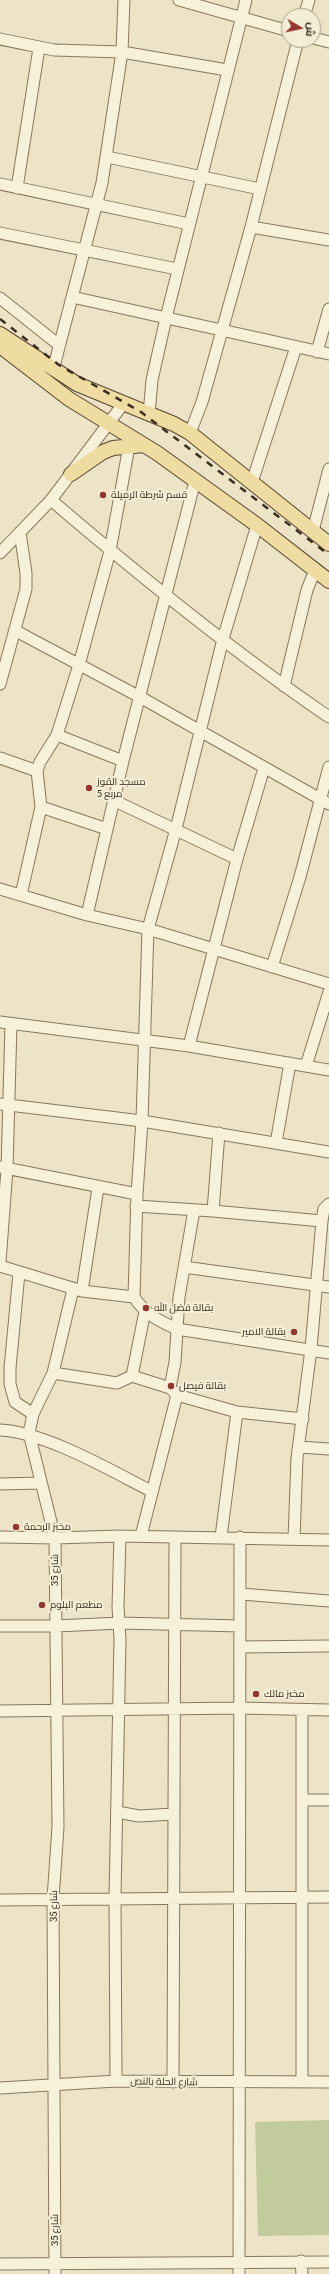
<!DOCTYPE html>
<meta charset="utf-8">
<style>
body{margin:0}
#map{position:relative;width:329px;height:2274px;overflow:hidden;background:#ede4c7;font-family:Literata,Cairo,serif}
canvas{display:block}
.north{position:absolute;left:281px;top:8px;width:40px;height:40px;box-sizing:border-box;background:#f5eed6;border:1px solid #aaa18d;border-radius:50%;rotate:99deg;font-size:11px;font-weight:700;line-height:16px;text-align:center;color:#392e20}
.north::after{content:'';display:block;margin:auto;width:14px;height:18px;background:#95352e;clip-path:polygon(50% 0,100% 100%,50% 72%,0 100%)}
</style>
<div id="map">
<canvas width="329" height="2274"></canvas>
<div class="north">ش</div>
</div>
<script>
const ctx = document.querySelector('canvas').getContext('2d');
ctx.lineJoin = 'round';
function paint(path, color) {
  ctx.fillStyle = color;
  ctx.fill(path, 'evenodd');
}
function strokePath(path, color, width, dash) {
  ctx.strokeStyle = color;
  ctx.lineWidth = width;
  ctx.lineCap = dash ? 'butt' : 'round';
  ctx.setLineDash(dash || []);
  ctx.stroke(path);
}
function write(font, color, halo, rows, align = 'center') {
  ctx.font = font + ' Literata,Cairo,serif';
  ctx.lineWidth = 4;
  ctx.setLineDash([]);
  ctx.textBaseline = 'middle';
  ctx.strokeStyle = halo;
  ctx.fillStyle = color;
  for (const [text, x, y, turn = 0] of rows) {
    ctx.save();
    ctx.translate(x, y);
    ctx.rotate((+turn || 0) * Math.PI / 180);
    ctx.textAlign = isNaN(turn) ? turn : align;
    if (halo) ctx.strokeText(text, 0, 0);
    ctx.fillText(text, 0, 0);
    ctx.restore();
  }
}
const green = new Path2D(`
 M329 2120V2235L258 2236 255 2122Z`);
const minor = new Path2D(`
 M179 0 289 31
 M304 16 309 0
 M313 38 329 42
 M0 39 54 50 122 52 227 70
 M107 157 260 189
 M0 184 189 224
 M17 188 39 48
 M251 227 329 240
 M0 233 177 269
 M72 297 329 354
 M0 298 59 345
 M317 352 329 309
 M53 370 102 183 122 52 124 0
 M149 414 152 380 166 318 246 0
 M190 433 202 402 251 227 298 40
 M252 482 296 347
 M51 500C140 576 232 651 329 717
 M257 525 223 639 176 829 148 929 142 1121 137 1194 134 1297C145 1314 159 1321 177 1329L329 1353
 M313 531 329 469
 M0 553 51 500 123 404
 M16 631 140 697 329 804
 M0 684 26 589V573L20 532
 M284 686 307 590 315 570
 M57 735 123 761
 M0 758 37 771
 M113 800 237 859
 M41 807 107 829
 M0 889 87 915 148 929 329 984
 M21 895 41 807 37 771 40 762 57 735 79 665 110 551 129 446
 M87 915 123 761 195 481
 M272 967 300 877 329 767
 M0 1022 189 1046 329 1070
 M189 1046 237 859 264 768
 M306 1066 329 992
 M0 1104 142 1121 329 1152
 M276 1143 290 1063
 M0 1167 137 1194
 M136 1206 213 1211 322 1221
 M213 1211 219 1133
 M0 1262 7 1169 11 1024
 M0 1266 82 1291 134 1297
 M184 1267 329 1287
 M19 1273 10 1368V1384L15 1402 33 1414
 M82 1291 98 1188
 M53 1373 117 1383 132 1376 170 1388 177 1395 237 1412 303 1419
 M132 1376 145 1311
 M170 1388 175 1362 179 1297 194 1210
 M0 1430C45 1432 110 1470 151 1491
 M299 1447 329 1449
 M0 1484 40 1483
 M141 1536 177 1395
 M0 1537 55 1538 120 1536 329 1540
 M221 1537 237 1412
 M294 1539 297 1458 311 1349 322 1221 324 1209 329 1204
 M241 1594 329 1601
 M0 1626H56L120 1623 240 1626
 M240 1647 329 1646
 M0 1711 240 1708 329 1710
 M303 1800H329
 M117 1812 139 1816 174 1814
 M0 1900 329 1897
 M116 2081 115 1898 120 1639 118 1607 120 1536
 M173 2082 175 1537
 M302 2082V1710
 M0 2088 116 2081 329 2082
 M301 2261 302 2274
 M0 2264 329 2262
 M55 2274 53 1899 58 1827 55 1538 29 1433 33 1414 53 1373 73 1289
 M239 2274 240 1537`);
const major = new Path2D(`
 M0 334 77 384 174 424 190 433 329 544
 M0 346 69 399 157 453 257 525 329 581
 M71 474 103 452 113 448 144 445`);
const rail = new Path2D(`
 M0 319 59 365 141 412 329 555`);
const markers = [
 [103,495,4,"#95352e"],
 [89,788,4,"#95352e"],
 [146,1308,4,"#95352e"],
 [294,1332,4,"#95352e"],
 [171,1386,4,"#95352e"],
 [16,1527,4,"#95352e"],
 [42,1605,4,"#95352e"],
 [256,1694,4,"#95352e"]
];
const poiNames = [
 ["قسم شرطة الرميلة",111,495],
 ["مسجد القوز",97,782],
 ["مربع 5",97,794],
 ["بقالة فضل الله",154,1308],
 ["بقالة الامير",286,1332,"right"],
 ["بقالة فيصل",179,1386],
 ["مخبز الرحمة",24,1527],
 ["مطعم البلوم",50,1605],
 ["مخبز مالك",264,1694]
];
const streetNames = [
 ["شارع 35",55,1570,-90],
 ["شارع 35",54,1906,-89],
 ["شارع الحلة بالنص",164,2082,1],
 ["شارع 35",55,2230,-90]
];
paint(green, '#c2cb9b');
strokePath(minor, '#88775d', 13);
strokePath(major, '#564530', 16);
strokePath(minor, '#f8f1da', 11);
strokePath(major, '#efdca0', 14);
strokePath(rail, '#392e20', 2.5, [7, 7]);
for (const [x, y, r, color] of markers) {
  const dot = new Path2D();
  dot.arc(x, y, r, 0, 2 * Math.PI);
  ctx.fillStyle = color;
  ctx.fill(dot);
  strokePath(dot, '#f5eed6', 1.5);
}
write('10px', '#392e20', '#f5eed6', poiNames, 'left');
write('10px', '#392e20', '#f5eed6', streetNames);
</script>
